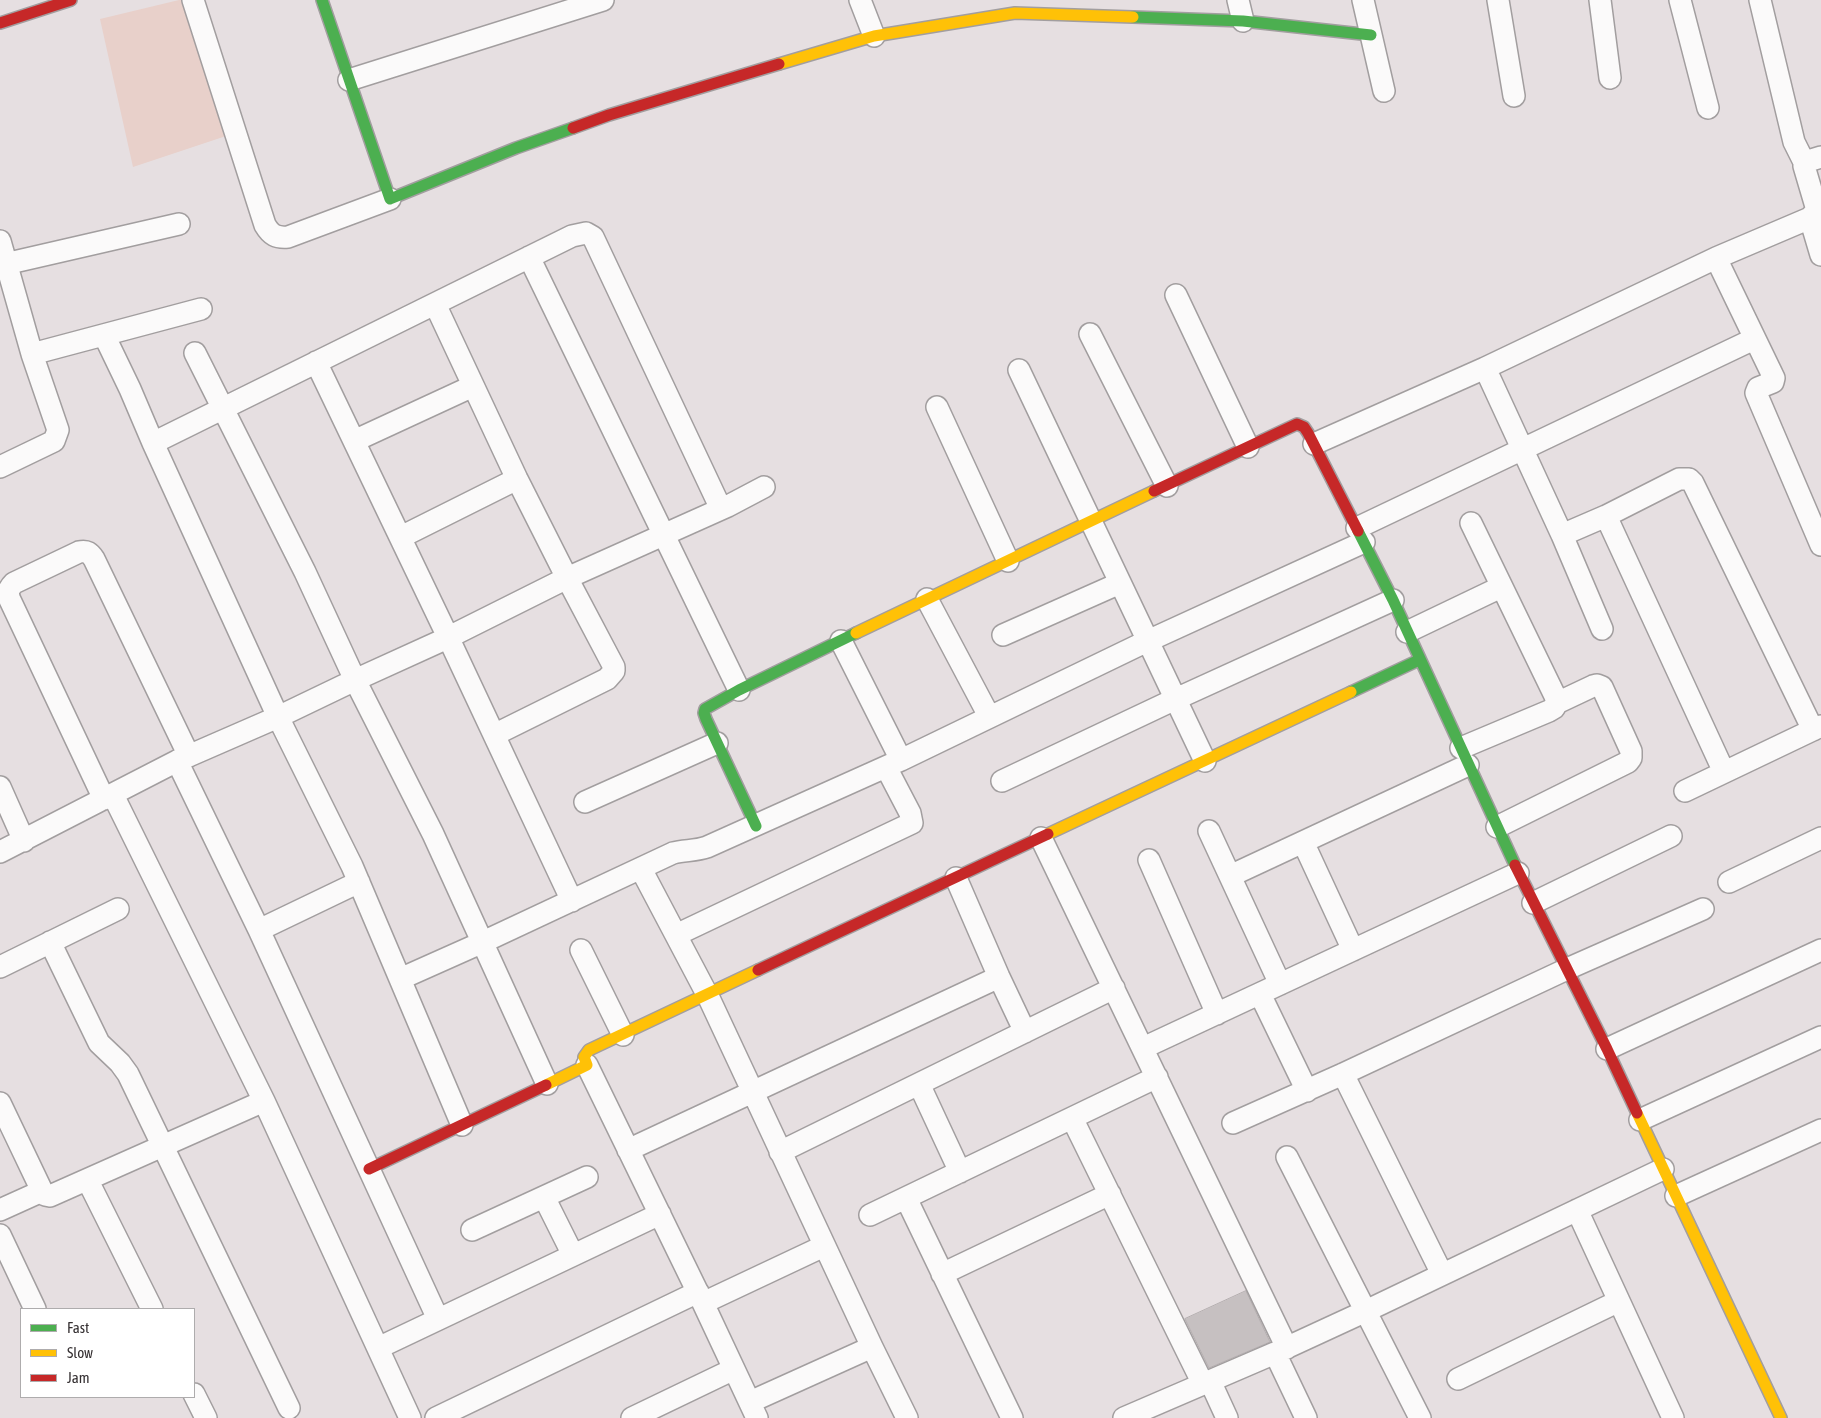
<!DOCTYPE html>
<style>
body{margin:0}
#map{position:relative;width:1821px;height:1418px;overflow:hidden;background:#e6dfe1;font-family:"Asap Condensed",sans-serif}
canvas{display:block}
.legend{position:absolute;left:20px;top:1308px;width:175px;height:90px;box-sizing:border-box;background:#fff;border:1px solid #aeacad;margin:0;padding:6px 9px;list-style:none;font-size:15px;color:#342f31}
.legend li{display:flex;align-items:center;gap:10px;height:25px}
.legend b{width:25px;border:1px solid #aeacad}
</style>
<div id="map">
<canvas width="1821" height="1418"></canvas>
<ul class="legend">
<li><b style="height:6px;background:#4caf50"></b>Fast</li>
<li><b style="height:6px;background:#ffc107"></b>Slow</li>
<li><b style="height:6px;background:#c62828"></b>Jam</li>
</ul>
</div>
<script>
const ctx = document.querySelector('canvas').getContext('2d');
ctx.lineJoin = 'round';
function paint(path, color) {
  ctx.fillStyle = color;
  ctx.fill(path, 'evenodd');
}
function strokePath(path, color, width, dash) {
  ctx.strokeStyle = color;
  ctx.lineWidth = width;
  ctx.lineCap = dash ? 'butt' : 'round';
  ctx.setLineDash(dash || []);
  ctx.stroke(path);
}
const green = new Path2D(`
 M179 0H185L229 135 133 167 100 19Z`);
const building = new Path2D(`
 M1246 1291 1270 1342 1209 1368 1185 1319Z`);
const street = new Path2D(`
 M193 0 265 225C271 235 276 238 288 237L390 199
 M860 0 874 36
 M1238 0 1243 21
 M1363 0 1384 91
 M1498 0 1514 96
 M1600 0 1610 78
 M1680 0 1708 108
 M1760 0 1794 142 1805 164
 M349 80 603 0
 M1810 218 1821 255
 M0 241 32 354 58 430 54 441 0 467
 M529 257 739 690
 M1716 258 1774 378 1773 382 1758 388 1756 393 1821 545
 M5 264 179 224
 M1176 295 1248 447
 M435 304 517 479 567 578 614 667V671L607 679 494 735
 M1090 334 1167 486
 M104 335 130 389 153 443 278 717 352 866 462 1125
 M195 353 305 572 355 680 433 834 547 1084
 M32 354 201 309
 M316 362 448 637 572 901
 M1019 370 1205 761
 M937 407 1008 561
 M354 441 473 386
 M153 443 572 236 586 233 593 237 721 509
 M1314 444 1485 368
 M1606 516 1724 772
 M1357 528 1754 339
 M1562 535 1606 516 1679 479H1689L1693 483 1813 730
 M401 537 517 479
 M927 599 989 716
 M1602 629 1562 535 1485 368 1716 258 1810 218 1817 210 1804 166 1808 161 1821 157
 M1407 632 1501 587
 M1003 635 1120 583
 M841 641 901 760
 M1461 748 1549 711 1554 708 1557 703 1555 696 1471 523
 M177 761 259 930 438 1319
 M1002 781 1167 703 1393 600
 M0 787 24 841
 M1685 791 1821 726
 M104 799 10 600C7 593 8 589 14 583L79 552C87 550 90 553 94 559L189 756
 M585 802 717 743
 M1497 827 1628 762 1631 758V751L1602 687 1597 685 1593 686 1557 703
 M1209 831 1280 984
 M1041 838 1287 1348
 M1303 842 1353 950
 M0 852 177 761 278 717 355 680 443 640 567 578 728 506 764 487
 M1149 860 1217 1014
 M641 869 708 996 872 1347 907 1418
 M1230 876 1468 765
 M956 878 999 977 1025 1032
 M1729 882 1821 838
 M1533 903 1671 836
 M259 930 359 882
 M676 935 912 823 910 813 886 767
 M50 942 99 1043 120 1063 128 1074 289 1408
 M581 950 623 1035
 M0 967 118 909
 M400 979 483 942 673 853C684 850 696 851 707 847L901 760 1139 645 1364 542
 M1260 994 1307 1091
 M1143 1048 1518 873
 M1607 1049 1821 950
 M587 1065 703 1303 757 1418
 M1343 1074 1442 1274
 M919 1084 960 1172
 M264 1101 410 1418
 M0 1103 42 1191 45 1195 50 1196 264 1101 113 795
 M1072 1118 1203 1384
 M1640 1120 1821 1037
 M1233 1123 1343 1074 1567 969 1703 909
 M628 1150 999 977
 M780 1152 1114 988
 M1287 1157 1420 1418
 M88 1181 152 1309
 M1676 1196 1821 1130
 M544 1197 573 1255
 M906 1198 1012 1418
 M0 1210 42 1191
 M1577 1210 1673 1418
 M870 1215 1157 1077
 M472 1230 587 1177
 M0 1235 35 1309
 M942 1274 1110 1194
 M703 1303 824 1246
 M378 1348 660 1214
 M1275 1353 1306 1418
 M1458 1379 1619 1301
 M1210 1381 1227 1418
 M194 1394 206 1418
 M750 1402 872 1347
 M436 1418 698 1292
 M632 1418 734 1369
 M1124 1418 1275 1353 1366 1311 1663 1169`);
const fast = new Path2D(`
 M322 0 390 199 516 148 573 128
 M1133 17 1243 21 1371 35
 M1358 531 1393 600 1515 865
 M1351 692 1419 660
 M756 826 706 719 704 713 705 709 739 690 856 633`);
const slow = new Path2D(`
 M779 64 874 36 1015 13 1133 17
 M856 633 1154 491
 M1048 834 1351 692
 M546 1085 587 1065 584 1057 589 1050 758 970
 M1637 1113 1781 1418`);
const jam = new Path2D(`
 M0 23 71 0
 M573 128 609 115 779 64
 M1154 491 1297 424 1304 427 1308 433 1358 531
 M1515 865 1607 1049 1637 1113
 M758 970 1048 834
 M369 1169 546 1085`);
paint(green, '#e8d0ca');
paint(building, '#c6c0c1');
strokePath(building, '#b4aeaf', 1);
strokePath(street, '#a29e9f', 24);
strokePath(fast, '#a29e9f', 14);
strokePath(slow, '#a29e9f', 14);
strokePath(jam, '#a29e9f', 14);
strokePath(street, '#fbfafa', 21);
strokePath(fast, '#4caf50', 11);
strokePath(slow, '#ffc107', 11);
strokePath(jam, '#c62828', 11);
</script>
